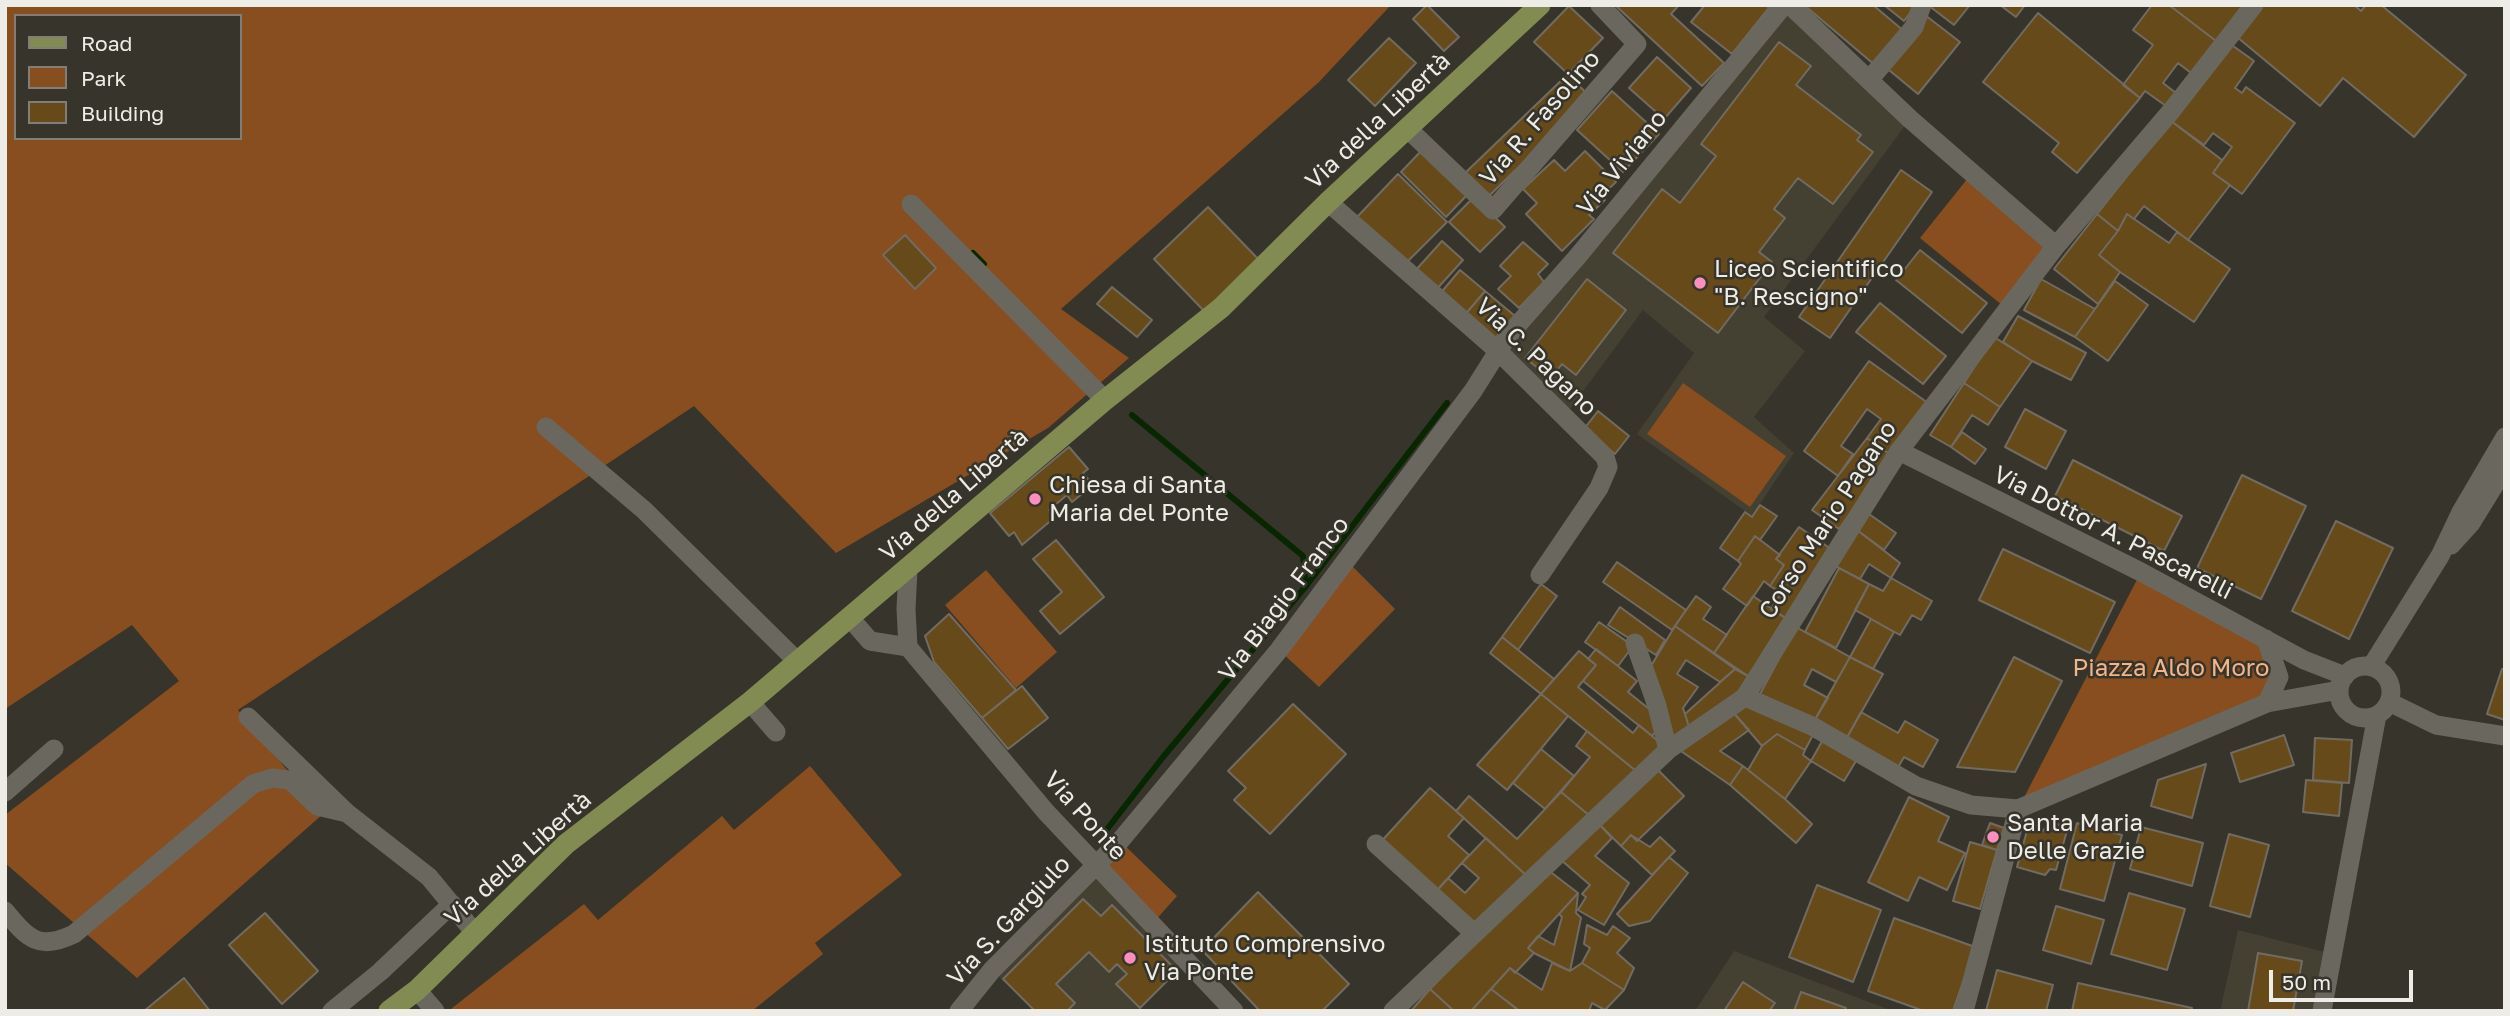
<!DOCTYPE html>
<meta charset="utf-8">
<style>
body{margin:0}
#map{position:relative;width:2510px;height:1016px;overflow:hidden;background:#37352b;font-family:"Golos Text",sans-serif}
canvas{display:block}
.frame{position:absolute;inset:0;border:7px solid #edece6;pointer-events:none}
.legend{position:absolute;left:14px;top:14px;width:228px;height:126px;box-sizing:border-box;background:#37352b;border:2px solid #807e76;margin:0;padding:9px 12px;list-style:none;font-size:21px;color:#edece6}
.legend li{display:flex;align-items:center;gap:14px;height:35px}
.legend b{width:35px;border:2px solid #807e76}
.scale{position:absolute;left:2269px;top:970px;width:144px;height:32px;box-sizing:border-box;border:4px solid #edece6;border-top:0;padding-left:9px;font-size:21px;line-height:24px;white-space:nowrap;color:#edece6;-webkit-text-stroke:5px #37352b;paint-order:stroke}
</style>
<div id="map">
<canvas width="2510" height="1016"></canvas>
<div class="frame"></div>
<ul class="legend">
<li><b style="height:9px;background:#828b52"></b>Road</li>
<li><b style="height:19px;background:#884e20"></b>Park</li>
<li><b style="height:19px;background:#674a1a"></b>Building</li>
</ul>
<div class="scale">50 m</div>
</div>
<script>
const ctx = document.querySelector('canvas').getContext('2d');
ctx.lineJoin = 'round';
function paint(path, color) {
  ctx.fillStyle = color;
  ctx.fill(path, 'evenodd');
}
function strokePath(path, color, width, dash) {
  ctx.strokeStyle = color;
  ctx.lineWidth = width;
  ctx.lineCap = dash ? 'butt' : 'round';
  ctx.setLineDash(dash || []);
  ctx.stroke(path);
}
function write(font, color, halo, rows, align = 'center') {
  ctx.font = font + ' "Golos Text",sans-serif';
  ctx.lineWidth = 5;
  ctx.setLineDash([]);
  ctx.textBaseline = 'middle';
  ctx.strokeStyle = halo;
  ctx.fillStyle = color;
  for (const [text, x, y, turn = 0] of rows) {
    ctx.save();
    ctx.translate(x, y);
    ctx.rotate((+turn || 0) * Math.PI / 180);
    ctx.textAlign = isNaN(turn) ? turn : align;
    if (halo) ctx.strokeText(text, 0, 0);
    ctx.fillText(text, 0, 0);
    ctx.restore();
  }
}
const built = new Path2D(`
 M1784 5 1910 119 1764 317 1805 351 1754 417 1794 453 1752 516 1637 434 1694 353 1643 310 1564 417 1497 350Z
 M1094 865 1190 962 1177 971 1137 1011H1035L992 970Z
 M2238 930 2333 954 2322 1011H2220Z
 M1734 951 1893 1011H1695Z`);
const green = new Path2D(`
 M5 5H1391L1319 82 1061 309 1129 358 1048 428 836 553 694 406 238 710 323 814 137 978 5 863V815L179 681 132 625 5 709ZM16 16H240V138H16Z
 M1972 173 2056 246 2008 310 1920 238Z
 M1683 383 1786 456 1750 507 1647 434Z
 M1345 559 1395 609 1319 687 1279 650Z
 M986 570 1057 652 1016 688 945 605Z
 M2141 572 2266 639 2279 677 2267 703 2018 809Z
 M810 766 902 875 815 943 823 954 752 1011 451 1009 584 904 598 920 722 816 734 830Z
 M1120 841 1177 896 1153 923 1094 865Z`);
const stream = new Path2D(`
 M973 253 984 264
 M1132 415 1303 556 1306 586
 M1108 828 1163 757 1306 586 1447 403`);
const building = new Path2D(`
 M1427 5 1459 37 1444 51 1413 19Z
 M1615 5H1679L1671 14 1724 63 1702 86Z
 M1705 5H1766L1769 8 1732 54 1691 22Z
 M1804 5H1873L1905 32 1876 66Z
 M1884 5H1916L1904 21Z
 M1928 5H1970L1954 25Z
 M2000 5H2025L2016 17Z
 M2152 5H2169L2216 41 2191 73 2178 63 2163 83 2176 93 2166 106 2145 91 2140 98 2123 85 2153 45 2133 30Z
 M2169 5H2243L2216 41Z
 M2263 5H2354L2361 11 2366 5H2381L2466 75 2414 137 2343 78 2320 106 2237 37Z
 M1569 6 1603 38 1568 74 1534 42Z
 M2038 13 2140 98 2077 173 2052 152 2059 143 1983 82Z
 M1925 15 1960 42 1918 94 1884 66Z
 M1389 38 1416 63 1375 106 1348 80Z
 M1779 42 1811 66 1796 85 1861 135 1857 140 1873 152 1833 204 1798 178 1774 209 1785 218 1759 252 1772 262 1718 333 1613 253 1662 189 1680 203 1716 156 1701 144Z
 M2229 43 2254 61 2235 88 2242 93 2246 87 2295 123 2242 194 2213 173 2232 147 2213 133 2204 145 2171 121Z
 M1657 57 1691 88 1664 119 1629 88Z
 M1568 74 1590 97 1487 198 1464 174Z
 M1612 91 1659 134 1623 172 1577 130Z
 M2171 121 2222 160 2213 173 2230 185 2188 240 2144 206 2134 219 2127 214 2118 231 2097 214Z
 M1423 149 1469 193 1446 217 1401 172Z
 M1585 151 1616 182 1601 196 1605 200 1589 215 1594 219 1562 251 1526 214 1537 203 1523 189 1554 160 1565 171Z
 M1901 170 1932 192 1830 338 1799 317Z
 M1398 174 1447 222 1405 264 1357 217Z
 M1474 197 1505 227 1480 252 1449 222Z
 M1208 207 1260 261 1206 313 1154 259Z
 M2097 214 2118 231 2099 255 2120 272 2098 304 2054 269Z
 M2127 214 2169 243 2177 232 2230 269 2194 322 2120 272 2099 255 2118 231Z
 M905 235 936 268 915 289 883 255Z
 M1442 241 1463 260 1435 291 1414 272Z
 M1523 242 1548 264 1538 274 1544 282 1519 308 1498 289 1511 276 1500 266Z
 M1920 250 1987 303 1962 333 1896 280Z
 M1460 270 1485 291 1464 316 1439 295Z
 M1587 279 1626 310 1576 375 1562 364 1551 378 1525 358Z
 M2041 279 2095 309 2075 337 2024 310Z
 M2115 281 2148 305 2108 361 2075 337Z
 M1112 287 1152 320 1137 337 1097 304Z
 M1485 291 1515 316 1493 341 1464 316Z
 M1880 303 1946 356 1923 384 1856 332Z
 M2018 316 2086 353 2071 380 2032 361 2003 342Z
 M1994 337 2032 361 2000 407 1964 383Z
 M1869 361 1928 403 1891 455 1867 438 1881 419 1867 409 1841 446 1853 454 1838 476 1804 451Z
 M1964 383 2000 407 1988 425 1972 415 1951 447 1930 435Z
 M2025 409 2066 431 2046 469 2005 447Z
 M1598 411 1629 436 1615 454 1584 429Z
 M1962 432 1986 449 1975 464 1951 447Z
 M1867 438 1891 455 1839 529 1812 510Z
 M1069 447 1088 469 1083 473 1093 485 1072 502 1067 495 1049 510 1055 517 1022 545 1014 532 1009 536 990 513Z
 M2073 460 2182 516 2164 551 2055 496Z
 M2242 475 2306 506 2261 599 2197 568Z
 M1760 505 1777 516 1760 540 1755 536 1738 561 1720 548 1745 512 1752 517Z
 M1869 514 1896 533 1884 550 1857 530Z
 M2336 521 2393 548 2349 639 2292 611Z
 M1799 527 1834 551 1787 619 1771 609 1781 593 1770 586 1784 565 1776 559Z
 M1857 530 1900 563 1891 578 1869 564 1860 579 1835 566Z
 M1755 536 1780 555 1776 559 1784 565 1770 586 1764 581 1747 606 1723 589 1741 564 1738 561Z
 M1056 540 1104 597 1060 634 1040 611 1062 592 1033 559Z
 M2003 549 2115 602 2090 653 1979 600Z
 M1617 562 1686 610 1672 630 1603 582Z
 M1839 568 1869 584 1836 648 1805 632Z
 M1891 578 1932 601 1921 620 1912 615 1900 635 1855 610 1869 584 1883 591Z
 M1541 584 1557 596 1518 650 1502 637Z
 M1696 596 1711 607 1703 619 1727 635 1714 653 1675 626Z
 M1753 596 1787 619 1748 676 1714 653Z
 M1620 607 1665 640 1656 655 1608 625Z
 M949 614 1016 690 982 718 934 662 925 636Z
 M1871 619 1894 632 1873 669 1850 657Z
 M1599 622 1633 646 1618 666 1585 642Z
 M1675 626 1735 669 1720 682 1686 660 1677 674 1698 687 1683 708 1690 730 1670 743 1648 671Z
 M1796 627 1850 657 1836 682 1812 669 1804 685 1828 698 1813 723 1760 694Z
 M1502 637 1554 679 1541 694 1490 653Z
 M1596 649 1637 681 1628 692 1658 716 1659 728 1652 736 1583 681 1596 665 1588 659Z
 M1579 651 1596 665 1578 687 1633 733 1639 725 1665 747 1636 771 1541 694Z
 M1850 657 1883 674 1845 741 1813 723Z
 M2014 657 2062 681 2015 772 1957 767Z
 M1735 669 1748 676 1730 705 1690 730 1685 714Z
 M2502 669 2505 670V720L2487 714Z
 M1022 686 1048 718 1008 749 982 718Z
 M1541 694 1568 716 1507 790 1477 765Z
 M1747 700 1815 731 1805 750 1777 734 1762 746 1731 710Z
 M1293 704 1346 754 1270 834 1234 800 1246 788 1228 771Z
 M1731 710 1749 730 1720 751 1743 766 1730 785 1678 749Z
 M1861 712 1898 733 1905 721 1938 740 1923 767 1904 757 1897 769 1845 741Z
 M1587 731 1636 771 1590 816 1561 792 1590 757 1576 746Z
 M1777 734 1805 750 1803 755 1811 761 1785 799 1748 770 1762 746Z
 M2284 735 2294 765 2240 782 2231 753Z
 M1825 736 1859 756 1844 781 1811 761Z
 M2315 738 2352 740 2349 783 2313 780Z
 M1541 749 1574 776 1545 809 1513 783Z
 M2206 764 2192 818 2151 806 2158 780Z
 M1743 766 1785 799 1812 824 1796 843 1730 785Z
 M1655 767 1684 796 1637 841 1631 835 1621 846 1598 823Z
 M2306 780 2342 783 2339 816 2303 812Z
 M1430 788 1464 818 1448 836 1469 855 1433 895 1378 845Z
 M1561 792 1590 816 1528 877 1456 811 1469 796 1517 839Z
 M1909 797 1949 817 1938 841 1965 853 1947 890 1919 877 1908 901 1868 882Z
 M2049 822 2068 827 2056 870 2050 869 2045 875 2017 867 2028 827 2043 831Z
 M1598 823 1612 838 1595 856 1629 883 1604 925 1578 910 1586 897 1582 894 1590 885 1560 859Z
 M1990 823 2004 828 1997 850 1982 845Z
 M2077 823 2122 835 2104 901 2060 889Z
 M2141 827 2203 843 2192 886 2130 869Z
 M2229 834 2269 845 2250 917 2210 906Z
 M1631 835 1650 847 1660 837 1675 851 1652 875 1621 846Z
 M1486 838 1528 877 1475 931 1433 895 1448 878 1465 893 1479 878 1462 863Z
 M1970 842 1997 850 1980 909 1953 901Z
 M1669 857 1688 873 1650 921 1629 926 1617 914Z
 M1548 870 1578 893 1528 948 1534 953 1515 973 1510 968 1471 1011H1454L1430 989Z
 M1817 885 1881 910 1853 982 1789 957Z
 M1258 892 1349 984 1322 1011H1260L1202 950Z
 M1578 893 1576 913 1581 918 1570 971 1534 953 1528 948 1538 936 1554 945 1562 917 1559 914Z
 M2129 893 2185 909 2167 970 2111 954Z
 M1083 899 1101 916 1112 905 1177 971 1140 1008 1116 984 1127 974 1117 964 1109 972 1089 952 1056 984 1075 1003 1067 1011H1035L1003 979Z
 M2056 906 2104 920 2091 964 2043 950Z
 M265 913 318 971 282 1004 229 945Z
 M1894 918 1975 947 1953 1011H1924L1868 991Z
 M1587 925 1607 935 1613 926 1630 938 1617 953 1634 968 1624 990 1582 963 1590 948 1584 944Z
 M2258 953 2302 961 2293 1011H2248Z
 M1552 963 1570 971 1582 963 1624 990 1605 1010 1592 1003 1589 1011H1520L1491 989 1510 968 1542 990Z
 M1997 970 2053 985 2046 1011H1986Z
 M184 978 210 1011H144Z
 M1743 982 1775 1003 1769 1011H1724Z
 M2078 983 2192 1008 2191 1011H2072Z
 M1430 989 1454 1011H1411Z
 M1491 989 1518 1010 1517 1011H1471Z
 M1801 992 1846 1008 1845 1011H1794Z`);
const minor = new Path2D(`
 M1790 5 1910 119 2056 246
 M1869 80 1914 27 1922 5
 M1408 129 1493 210 1637 44 1600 5
 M1328 202 1497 350 1605 457 1608 467 1599 488 1540 575
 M911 204 1105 400
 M546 427 644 510 798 662
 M1899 451 2141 572 2304 660 2345 676
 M2451 545 2471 523 2505 468
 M908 569 906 609 908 647 1046 812 1234 1011
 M850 618 870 641 908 647
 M2266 639 2279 677 2267 703
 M1635 643 1657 706 1668 750
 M2339 692a26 26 0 1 1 52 0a26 26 0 1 1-52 0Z
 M2371 667 2440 556 2461 512 2505 437
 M1745 697 1812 726 1916 786 1971 805 2018 809 2267 703 2339 690
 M750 702 776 732
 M2389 702 2436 725 2505 736
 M248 717 347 813 429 877 475 933
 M5 792 54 749
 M1376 844 1474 933
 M5 911C28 939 39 951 74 934L253 784 272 778 290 780 317 806 347 813
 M417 990 435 1011
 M332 1011 380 972 452 904
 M959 1011 992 970 1120 841 1279 650 1473 391 1507 337 1578 256 1784 5
 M1393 1011 1668 750 1745 697 1899 451 2056 246 2172 110 2254 5
 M1964 1011 2018 809
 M2322 1011 2377 715`);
const major = new Path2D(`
 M389 1011 417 990 566 844 750 702 1105 400 1221 308 1328 202 1540 5`);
const markers = [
 [1700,283,7,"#fe8ebd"],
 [1035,499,7,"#fe8ebd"],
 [1993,837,7,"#fe8ebd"],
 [1130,958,7,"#fe8ebd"]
];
const streetNames = [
 ["Via R. Fasolino",1540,118,-49],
 ["Via della Libertà",1378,121,-43],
 ["Via Viviano",1622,163,-51],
 ["Via C. Pagano",1536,357,44],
 ["Via della Libertà",954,495,-41],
 ["Corso Mario Pagano",1828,520,-57],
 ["Via Dottor A. Pascarelli",2113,533,27],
 ["Via Biagio Franco",1284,599,-53],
 ["Via Ponte",1085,816,48],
 ["Via della Libertà",518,859,-42],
 ["Via S. Gargiulo",1009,921,-47]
];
const poiNames = [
 ["Liceo Scientifico",1714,269],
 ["\"B. Rescigno\"",1714,297],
 ["Chiesa di Santa",1049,485],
 ["Maria del Ponte",1049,513],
 ["Santa Maria",2007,823],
 ["Delle Grazie",2007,851],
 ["Istituto Comprensivo",1144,944],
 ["Via Ponte",1144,972]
];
const parkNames = [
 ["Piazza Aldo Moro",2171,668]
];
paint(built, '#444032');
paint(green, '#884e20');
strokePath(stream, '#082700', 6);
paint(building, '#674a1a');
strokePath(building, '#726b62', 2);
strokePath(minor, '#6a685e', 19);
strokePath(major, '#828b52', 21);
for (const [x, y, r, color] of markers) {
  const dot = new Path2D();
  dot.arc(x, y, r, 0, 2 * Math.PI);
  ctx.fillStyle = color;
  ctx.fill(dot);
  strokePath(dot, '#37352b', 2.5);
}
write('24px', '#edece6', '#37352b', streetNames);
write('24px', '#edece6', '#37352b', poiNames, 'left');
write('24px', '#f2b589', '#37352b', parkNames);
</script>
